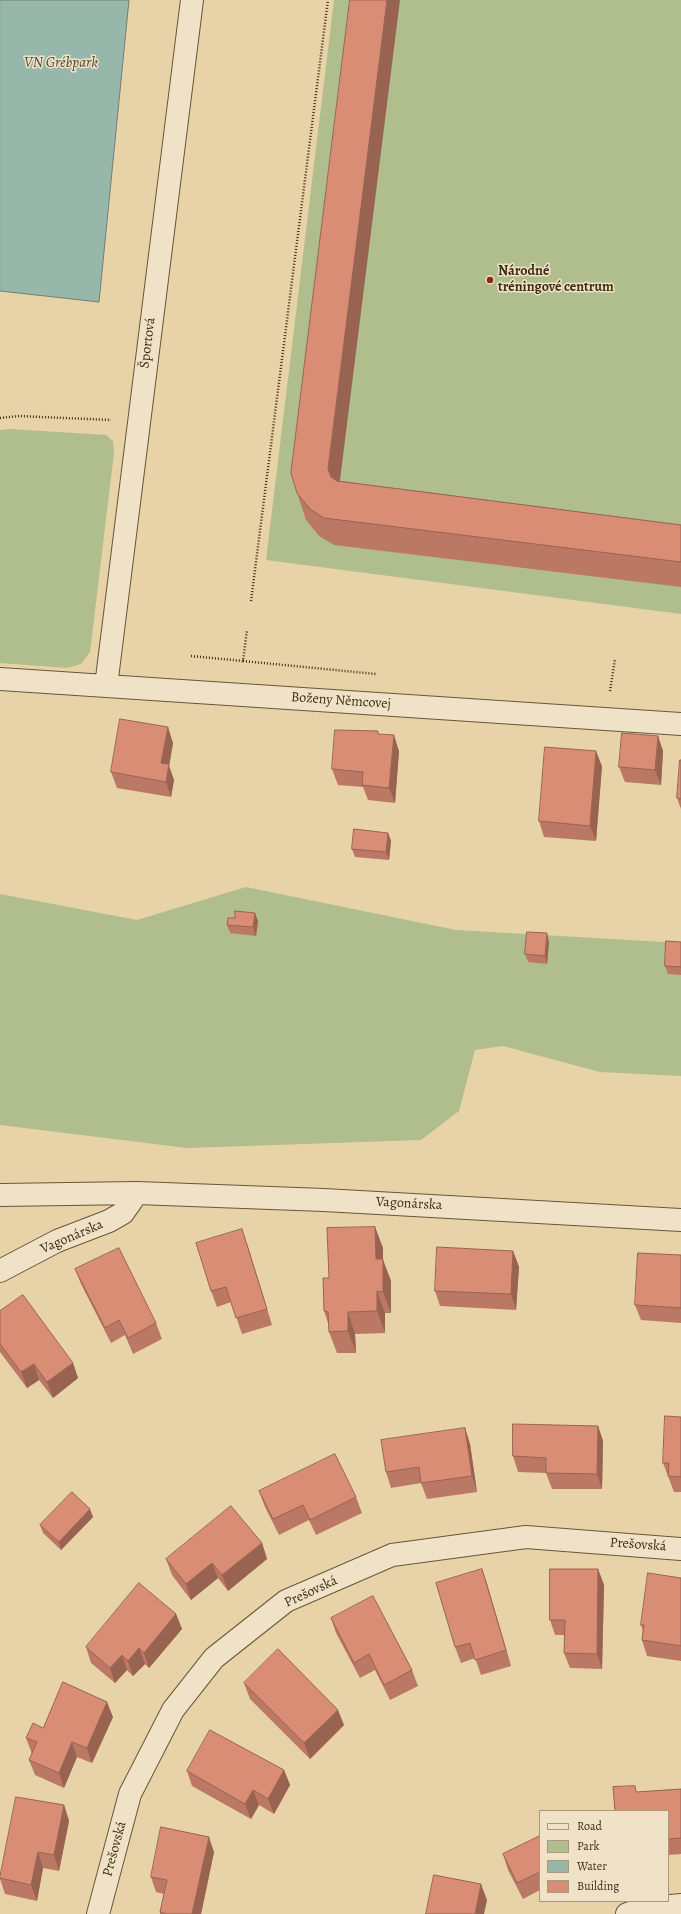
<!DOCTYPE html>
<meta charset="utf-8">
<style>
body{margin:0}
#map{position:relative;width:681px;height:1914px;overflow:hidden;background:#e7d3a7;font-family:Alegreya,serif}
canvas{display:block}
.legend{position:absolute;left:539px;top:1810px;width:130px;height:92px;box-sizing:border-box;background:#efe2c6;border:1px solid #a9997f;margin:0;padding:5px 7px;list-style:none;font-size:12px;color:#3f2c14}
.legend li{display:flex;align-items:center;gap:8px;height:20px}
.legend b{width:20px;border:1px solid #a9997f}
</style>
<div id="map">
<canvas width="681" height="1914"></canvas>
<ul class="legend">
<li><b style="height:5px;background:#efe2c6"></b>Road</li>
<li><b style="height:11px;background:#afbe8c"></b>Park</li>
<li><b style="height:11px;background:#97b7aa"></b>Water</li>
<li><b style="height:11px;background:#da8d75"></b>Building</li>
</ul>
</div>
<script>
const ctx = document.querySelector('canvas').getContext('2d');
ctx.lineJoin = 'round';
function paint(path, color) {
  ctx.fillStyle = color;
  ctx.fill(path, 'evenodd');
}
function strokePath(path, color, width, dash) {
  ctx.strokeStyle = color;
  ctx.lineWidth = width;
  ctx.lineCap = dash ? 'butt' : 'round';
  ctx.setLineDash(dash || []);
  ctx.stroke(path);
}
function write(font, color, halo, rows, align = 'center') {
  ctx.font = font + ' Alegreya,serif';
  ctx.lineWidth = 3;
  ctx.setLineDash([]);
  ctx.textBaseline = 'middle';
  ctx.strokeStyle = halo;
  ctx.fillStyle = color;
  for (const [text, x, y, turn = 0] of rows) {
    ctx.save();
    ctx.translate(x, y);
    ctx.rotate((+turn || 0) * Math.PI / 180);
    ctx.textAlign = isNaN(turn) ? turn : align;
    if (halo) ctx.strokeText(text, 0, 0);
    ctx.fillText(text, 0, 0);
    ctx.restore();
  }
}
const green = new Path2D(`
 M334 0H681V614L266 560Z
 M10 429 106 435 113 441 114 453 90 652 81 664 67 668 0 663V430Z
 M246 887 456 930 681 943V1076L600 1072 503 1046 475 1050 459 1111 421 1140 187 1148 0 1125V894L137 920Z`);
const water = new Path2D(`
 M0 0H129L99 302 0 291Z`);
const path = new Path2D(`
 M0 418 19 416 111 420
 M251 601 328 0
 M191 656 243 661 247 630
 M243 661 376 674
 M610 691 615 659`);
const minor = new Path2D(`
 M0 679 681 724
 M106 686 192 0
 M0 1195 137 1193 324 1200 681 1220
 M0 1271 57 1241 109 1221 123 1213 137 1193
 M98 1914 130 1794 173 1710 214 1658 286 1601 392 1555 526 1537 681 1549
 M627 1914 641 1909 681 1905`);
const wall = new Path2D(`
 M340 481 681 525V587L334 545 319 536 306 520 297 493Z
 M379 734 399 751 395 803 368 800 363 787 338 785 332 769Z
 M658 736 663 751 661 785 625 782 619 767Z
 M173 743 169 766 174 780 171 797 117 788 111 772Z
 M681 760V809L677 798Z
 M602 766 596 841 544 837 539 821Z
 M388 833 391 841 389 860 355 857 352 849Z
 M258 921 256 936 230 933 227 925Z
 M549 942 547 964 528 962 525 954Z
 M681 942V975L668 974 665 966Z
 M375 1227 383 1248V1260L391 1281V1313H385V1333L355 1334 356 1353H337L329 1332V1326L324 1311 329 1278Z
 M247 1244 272 1325 242 1334 231 1302 217 1307 211 1291Z
 M513 1251 519 1267 516 1310 440 1306 435 1291Z
 M681 1255V1323L641 1320 635 1305Z
 M75 1269 156 1323 162 1339 133 1354 125 1335 111 1343 81 1284Z
 M0 1311 73 1363 78 1378 53 1398 39 1380 27 1388 0 1352Z
 M681 1417V1492H674L663 1463Z
 M598 1426 603 1441 602 1489H552L546 1473 518 1472 513 1456Z
 M465 1428 470 1444 477 1492 427 1499 421 1483 391 1488 386 1472Z
 M259 1491 356 1497 362 1513 316 1535 309 1520 279 1535 265 1507Z
 M93 1517 61 1550 43 1533 40 1525Z
 M262 1543 267 1559 228 1591 218 1578 191 1600 172 1575 166 1559Z
 M482 1569 487 1584 511 1666 481 1675 475 1658 461 1663 455 1647Z
 M598 1569 604 1585 602 1669 570 1668 564 1653 565 1635H555L550 1620Z
 M681 1578V1661L647 1656 642 1640 643 1631 641 1625Z
 M176 1614 182 1629 149 1668 145 1664 133 1676 127 1670 115 1683 91 1663 86 1647Z
 M331 1618 412 1670 418 1686 390 1700 375 1670 360 1678 336 1633Z
 M244 1683 344 1725 310 1759 250 1699Z
 M113 1717 92 1763 77 1757 64 1788 35 1775 29 1760 32 1754 26 1738 43 1728Z
 M284 1770 290 1785 274 1814 259 1805 251 1819 192 1786 187 1771Z
 M681 1789V1854L668 1855V1811H615L638 1792Z
 M64 1805 69 1821 59 1871 43 1868 37 1901 5 1894 0 1879V1877Z
 M540 1836V1890L523 1899 508 1870 503 1854Z
 M214 1852 201 1914H160V1912L164 1894 156 1892 151 1877Z`);
const shadedWall = new Path2D(`
 M387 0H400L338 496 328 469Z
 M168 727 173 743 169 766 174 780 171 797 166 782 161 763Z
 M394 735 399 751 395 803 389 788Z
 M658 736 663 751 661 785 655 770Z
 M596 751 602 766 596 841 590 826Z
 M388 833 391 841 389 860 386 852Z
 M255 913 258 921 256 936 253 927Z
 M547 933 549 942 547 964 545 956Z
 M375 1227 383 1248V1260L391 1281V1313L383 1292 376 1259Z
 M242 1229 247 1244 272 1325Z
 M513 1251 519 1267 516 1310 511 1294Z
 M377 1291 385 1313V1333L377 1311Z
 M348 1312 355 1334 356 1353 348 1331Z
 M73 1363 78 1378 53 1398 47 1382Z
 M34 1364 39 1380 27 1388 21 1372Z
 M598 1426 603 1441 602 1489 597 1474Z
 M465 1428 470 1444 477 1492 472 1476Z
 M90 1509 93 1517 61 1550 59 1542Z
 M262 1543 267 1559 228 1591 222 1575Z
 M212 1563 218 1578 191 1600 186 1584Z
 M482 1569 487 1584 511 1666 506 1650Z
 M598 1569 604 1585 602 1669 597 1654Z
 M176 1614 182 1629 149 1668 144 1653Z
 M139 1648 145 1664 133 1676 128 1661Z
 M122 1655 127 1670 115 1683 110 1668Z
 M107 1702 113 1717 92 1763 87 1748Z
 M338 1710 344 1725 310 1759 304 1743Z
 M72 1742 77 1757 64 1788 59 1773Z
 M284 1770 290 1785 274 1814 268 1799Z
 M253 1790 259 1805 251 1819 245 1804Z
 M64 1805 69 1821 59 1871 54 1855Z
 M209 1837 214 1852 201 1914H192Z
 M38 1852 43 1868 37 1901 31 1885Z
 M481 1884 487 1900 484 1914H475Z`);
const building = new Path2D(`
 M350 0H387L328 469 331 477 337 481 681 525V562L324 518 310 509 297 493 291 473Z
 M120 719 168 727 161 763 169 764 166 782 111 772Z
 M335 730 378 731V734L394 735 389 788 362 785 363 772 332 769Z
 M622 733 658 736 655 770 619 767Z
 M545 747 596 751 590 826 539 821Z
 M680 760H681V799L677 798Z
 M354 829 388 833 386 852 352 849Z
 M235 911 255 913 253 927 227 925 228 918H235Z
 M527 932 547 933 545 956 525 954Z
 M666 941 681 942V967L665 966Z
 M375 1227 376 1259H383V1292L377 1291V1311L348 1312V1331L329 1332 328 1312 324 1311 323 1278H329L327 1228Z
 M242 1229 267 1309 236 1318 226 1287 211 1291 196 1243Z
 M437 1247 513 1251 511 1294 435 1291Z
 M119 1248 156 1323 128 1338 119 1320 105 1328 75 1269Z
 M638 1253 681 1255V1308L635 1305Z
 M23 1295 73 1363 47 1382 34 1364 21 1372 0 1344V1311Z
 M665 1416 681 1417V1477L668 1476 669 1463H663Z
 M513 1424 598 1426 597 1474 546 1473V1458L513 1456Z
 M465 1428 472 1476 421 1483 419 1467 386 1472 381 1440Z
 M335 1454 356 1497 310 1520 303 1505 273 1519 259 1491Z
 M72 1492 90 1509 59 1542 40 1525Z
 M231 1506 262 1543 222 1575 212 1563 186 1584 166 1559Z
 M482 1569 506 1650 475 1660 470 1643 455 1647 436 1583Z
 M550 1569H598L597 1654 564 1653 565 1620H550Z
 M648 1573 681 1578V1646L642 1640 644 1625H641Z
 M139 1583 176 1614 144 1653 139 1648 128 1661 122 1655 110 1668 86 1647Z
 M373 1596 412 1670 384 1685 369 1654 354 1663 331 1618Z
 M278 1649 338 1710 304 1743 244 1683Z
 M63 1682 107 1702 87 1748 72 1742 59 1773 29 1760 37 1742 26 1738 33 1723 43 1728Z
 M210 1730 284 1770 268 1799 253 1790 245 1804 187 1771Z
 M635 1786 636 1792 681 1789V1838L668 1839V1811H615L613 1787Z
 M16 1797 64 1805 54 1855 38 1852 31 1885 0 1878Z
 M161 1827 209 1837 192 1914H167L160 1912 167 1880 151 1877Z
 M540 1836V1872L517 1883 503 1854Z
 M434 1875 481 1884 475 1914H426Z`);
const markers = [
 [490,280,4,"#8f2418"]
];
const poiNames = [
 ["Národné",498,272],
 ["tréningové centrum",498,288]
];
const streetNames = [
 ["Športová",148,343,-83],
 ["Boženy Němcovej",341,701,4],
 ["Vagonárska",409,1204,3],
 ["Vagonárska",72,1237,-23],
 ["Prešovská",638,1545,4],
 ["Prešovská",311,1592,-25],
 ["Prešovská",115,1849,-75]
];
const waterNames = [
 ["VN Grébpark",61,63]
];
paint(green, '#afbe8c');
paint(water, '#97b7aa');
strokePath(water, '#747f6e', 1);
strokePath(minor, '#695639', 24);
strokePath(path, '#3f2c14', 2.5, [1, 2]);
strokePath(minor, '#efe2c6', 22);
paint(wall, '#bb7965');
paint(shadedWall, '#996352');
paint(building, '#da8d75');
strokePath(building, '#996352', 1);
for (const [x, y, r, color] of markers) {
  const dot = new Path2D();
  dot.arc(x, y, r, 0, 2 * Math.PI);
  ctx.fillStyle = color;
  ctx.fill(dot);
  strokePath(dot, '#efe2c6', 1.5);
}
write('bold 14px', '#3f2c14', '#efe2c6', poiNames, 'left');
write('14px', '#3f2c14', '#efe2c6', streetNames);
write('italic 15px', '#514832', '#efe2c6', waterNames);
</script>
